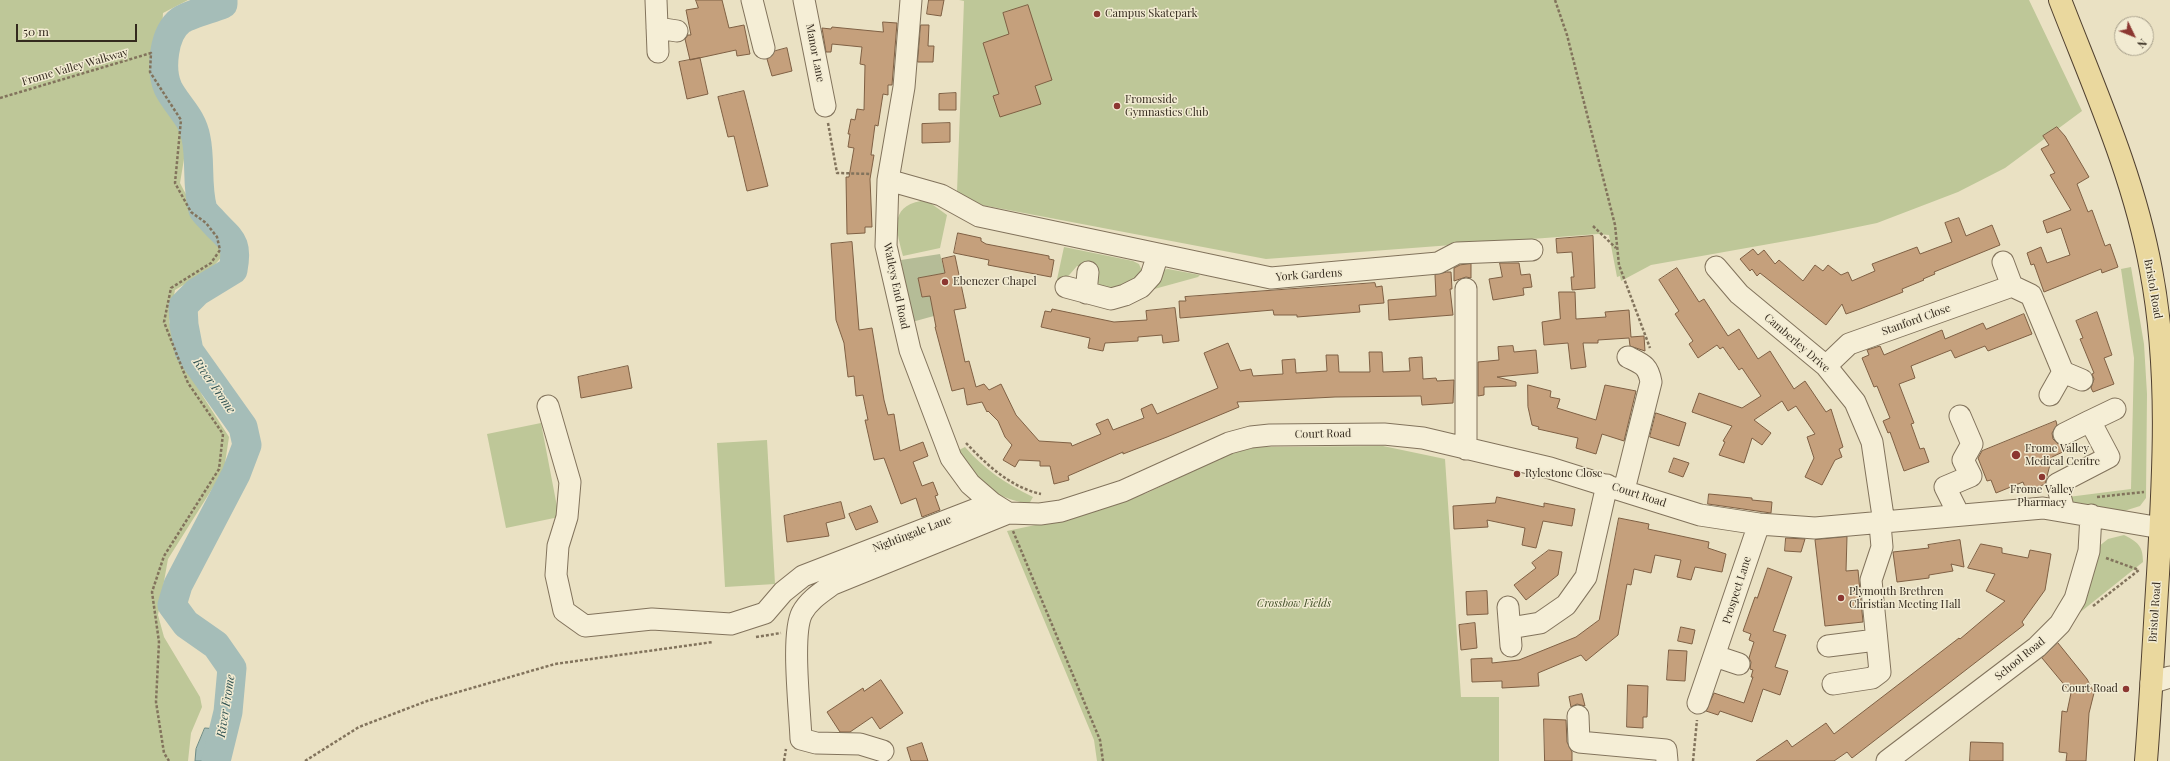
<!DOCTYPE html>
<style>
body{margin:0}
#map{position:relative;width:2170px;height:761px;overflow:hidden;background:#eae1c3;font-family:"Playfair Display",serif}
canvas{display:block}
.north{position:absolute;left:2114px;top:16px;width:40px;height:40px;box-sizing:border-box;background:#f2ebd2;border:1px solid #a69e8a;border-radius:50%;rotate:133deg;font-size:11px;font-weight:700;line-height:16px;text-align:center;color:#342a1e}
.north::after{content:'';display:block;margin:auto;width:14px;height:18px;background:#8c3731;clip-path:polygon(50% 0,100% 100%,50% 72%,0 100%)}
.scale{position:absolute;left:16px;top:24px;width:121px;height:18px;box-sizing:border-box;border:2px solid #342a1e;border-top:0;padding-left:5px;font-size:12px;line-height:14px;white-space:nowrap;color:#342a1e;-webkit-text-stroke:3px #f2ebd2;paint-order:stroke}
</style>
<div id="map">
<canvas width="2170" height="761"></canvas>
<div class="north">N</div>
<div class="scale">50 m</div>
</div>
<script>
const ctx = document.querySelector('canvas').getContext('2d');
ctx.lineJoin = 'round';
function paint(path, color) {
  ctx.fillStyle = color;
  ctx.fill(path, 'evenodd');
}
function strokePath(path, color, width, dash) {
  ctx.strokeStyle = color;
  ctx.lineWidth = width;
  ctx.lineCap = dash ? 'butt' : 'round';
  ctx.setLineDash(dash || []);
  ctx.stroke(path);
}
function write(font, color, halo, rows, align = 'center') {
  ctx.font = font + ' "Playfair Display",serif';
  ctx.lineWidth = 3;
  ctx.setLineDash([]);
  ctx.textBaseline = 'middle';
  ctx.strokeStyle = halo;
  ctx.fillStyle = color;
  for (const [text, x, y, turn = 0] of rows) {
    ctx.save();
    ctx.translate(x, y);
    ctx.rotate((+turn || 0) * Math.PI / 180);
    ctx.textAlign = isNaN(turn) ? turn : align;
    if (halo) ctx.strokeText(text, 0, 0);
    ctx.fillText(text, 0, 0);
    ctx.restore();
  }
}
const green = new Path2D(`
 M0 0H188L163 13 162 30 155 49 153 69 185 118V153L180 183C184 191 189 200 195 207 211 225 223 225 225 253L212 268 175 290 169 322 202 395 229 437 224 470 168 559 158 615 164 637 200 697 202 707 191 733 188 761H0Z
 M959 0H2029L2082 111 2005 168 1958 192 1877 223 1814 236 1651 265 1621 281 1620 276 1617 277 1609 235 1598 234 1266 259 982 205 957 192 964 1Z
 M921 201 929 202 947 215 940 248 903 256C897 232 888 207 921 201Z
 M1064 247 1133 261 1139 264 1142 271 1139 279 1110 292C1098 286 1094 281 1091 268L1077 266 1064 281 1056 284Z
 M2131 267 2144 344 2147 394 2146 498 2140 506 2124 511 2066 505 2068 497 2131 489 2134 358 2121 269Z
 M1168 269 1200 275 1198 277 1147 291 1161 270Z
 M541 423 559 517 506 528 487 434Z
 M767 440 775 584 725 587 717 443Z
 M1383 446 1445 459 1461 697H1499V761H1097L1094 740 1007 531 1078 516 1147 493 1228 454 1256 447Z
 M965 447C984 469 1006 484 1033 497L1029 504C1009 500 986 492 973 475 967 468 963 458 959 450Z
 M2124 535C2138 542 2143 546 2143 562L2078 614 2098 547 2108 539Z`);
const cemetery = new Path2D(`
 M940 254 945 273 918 278 922 297 948 292 952 311 912 322 901 260Z`);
const water = new Path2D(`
 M205 728 232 730 229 761H195L196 749Z`);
const river = new Path2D(`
 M216 761 228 712 232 668 216 645 186 624 172 605 178 585 236 474 247 445 243 427 189 351 184 325 183 306 197 292 233 270C239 239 229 240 211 219 208 216 205 213 203 210 196 186 201 161 196 138 192 116 177 106 168 88 160 70 163 33 181 20 190 14 211 9 223 4V0`);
const building = new Path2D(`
 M696 0H722L729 28 744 25 750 54 737 56 736 50 690 60 685 39 688 35H691L686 10 698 8Z
 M929 0H944L941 16 927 14Z
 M1028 5 1052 80 1035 86 1041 104 1000 117 993 96 999 94 983 43 1009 34 1003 13Z
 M883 22 897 23 892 85H888V95L883 94 878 126 875 125 871 155H874L870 179 872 227H865V233L847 234 846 177H849L854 148 848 147 850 134H848L851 119 855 120 857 109 864 110 865 65 860 64 862 47 832 44 831 52H826L822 28 831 29 832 27 883 32Z
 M921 25H929L928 46H934L933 62H918Z
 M787 48 792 71 772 76 767 59 775 51Z
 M700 58 708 94 687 99 679 62Z
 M744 91 768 186 747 191 734 136 728 137 718 97Z
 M956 93V110H939V94Z
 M950 123V142L922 143V124Z
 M2057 127 2065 136 2089 177 2077 184 2088 212 2092 210 2105 246 2110 244 2118 267 2102 273 2101 269 2044 292 2034 264 2031 265 2027 253 2041 247 2047 263 2070 255 2061 228 2047 233 2043 221 2071 210 2050 175 2055 173 2041 149 2049 145 2043 136Z
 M1959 218 1966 236 1992 225 2000 245 1934 272 1935 274 1923 279 1924 280 1902 289 1903 292 1860 309 1846 314 1842 304 1826 325 1760 273 1757 276 1752 269 1750 271 1740 259 1753 249 1758 255 1764 250 1775 264 1779 260 1803 281 1815 265 1823 271 1828 265 1841 275 1848 272 1852 281 1875 271 1872 264 1917 247 1920 254 1952 242 1945 223Z
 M958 233 981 238V241L986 244 1049 256V259L1054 260 1051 277 988 265 989 260 954 253Z
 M1593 236 1595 288 1572 290 1571 277H1574L1572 252 1557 253 1556 239Z
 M852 242 859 330 872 328 884 400 888 415 894 414 900 451 923 442 928 456 913 462 922 486 933 482 938 495 935 496 940 510 922 517 916 498 901 504 884 458 874 460 865 420H868L863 395 856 396 854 376 848 377 844 343 836 320 831 244Z
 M955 256 966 308 954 310 965 362 969 361 976 387 984 384 989 390 1001 384 1016 415 1039 441 1071 443 1072 446 1101 434 1096 424 1108 419 1113 430 1144 418 1141 409 1152 404 1157 414 1218 388 1204 353 1228 343 1240 371 1251 369 1253 376 1283 374 1282 360 1295 359 1296 373 1327 371 1326 355H1338L1339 372H1370L1369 352H1382L1383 372 1410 371 1409 358 1422 357 1423 379 1436 378 1437 381 1454 380 1453 403 1422 405 1421 396 1335 397 1237 402 1239 407 1167 437 1123 454V452L1068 476 1069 480 1054 484 1050 466H1040V461L1019 460 1015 467 1003 460 1012 445 1005 437 998 421 988 411 987 412 982 402 967 405 964 388 952 391 935 327H936L930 296 922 297 918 278 945 273 942 259Z
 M1500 263H1519L1521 275 1530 274 1532 287 1523 288 1524 295 1493 300 1489 279 1502 277Z
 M1471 264V278L1466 277 1454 281V268L1460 265Z
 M1677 268 1699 302 1704 299 1728 336 1739 329 1758 359 1770 351 1794 389 1805 381 1826 412 1831 409 1843 447 1839 449 1842 457 1835 460 1822 485 1805 477 1814 458 1807 437 1815 434 1796 406 1788 411 1782 401 1754 420 1771 433 1762 445 1752 438 1744 463 1719 455 1725 442 1723 441 1732 426 1692 412 1699 393 1742 408 1761 396 1742 368 1739 370 1723 347 1720 349 1717 345 1698 358 1689 344 1693 341 1675 314 1679 311 1659 280Z
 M1447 272H1451L1452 289H1450L1453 315 1389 320 1388 300 1436 296 1435 275Z
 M1375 283 1376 287 1382 286 1384 303 1359 305 1360 312 1297 317V315H1274L1273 310 1180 318 1179 301H1186L1185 297Z
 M1559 292H1575L1576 319 1606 317 1605 312 1629 310 1631 337 1644 336 1645 351 1630 346 1629 338 1598 340V343H1583L1586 367 1571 369 1568 343 1544 345 1542 322 1560 319Z
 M1175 308 1179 341 1163 343 1162 335 1138 337V341L1105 343 1103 351 1088 348 1090 338 1041 327 1045 311 1051 312 1052 309 1114 322 1147 320 1146 311Z
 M2097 312 2112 355 2104 358 2114 384 2093 392 2091 388 2094 379 2092 374 2094 373 2080 339 2083 338 2076 321Z
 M2024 314 2032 334 1988 351 1985 346 1955 358 1951 350 1911 366 1915 378 1899 384 1914 423 1911 424 1920 449 1924 448 1929 462 1904 471 1890 432 1888 433 1883 421 1890 418 1877 386 1874 387 1862 358 1869 355 1867 350 1880 346 1884 355 1942 330 1945 339 1983 323 1986 329Z
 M1513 346 1514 352 1536 350 1538 373 1497 377 1516 382V386L1484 387V395L1478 396V362L1499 360 1498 347Z
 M628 366 632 388 581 398 578 377Z
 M1528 385 1551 391 1550 397 1560 399 1557 408 1596 420 1605 385 1636 391 1624 441 1602 434 1596 454 1576 448 1578 438 1538 429 1539 427 1532 425 1528 407Z
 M1656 413 1686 423 1679 446 1650 437Z
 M2056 421 2057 425 2052 433 2053 439 2058 444 2065 446 2067 450 2052 457 2045 484 2027 492 2023 482 1996 493 1991 480 1987 481 1978 458 1982 451Z
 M1674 458 1689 463 1683 477 1669 472Z
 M1709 494 1752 498V500L1772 502 1771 513 1708 504Z
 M1497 497 1544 507V503L1575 509 1572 526 1543 521 1536 548 1522 545 1525 528 1487 520 1488 527 1454 529 1453 506 1495 503Z
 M841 502 845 518 826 523 829 536 787 542 784 516Z
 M871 506 878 522 856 530 849 514Z
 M1619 518 1649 524 1648 529 1709 542 1708 548 1726 554 1722 572 1695 567 1691 580 1677 577 1681 560 1655 555 1651 573 1634 569 1631 585 1627 584 1618 635 1586 661 1581 655 1538 673 1539 686 1502 688V681L1472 682 1471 659 1492 658V663L1519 660 1576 637 1599 620Z
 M1847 537 1846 571 1858 570 1863 622 1825 626 1815 540Z
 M1786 538 1805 539 1801 552 1785 551Z
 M1960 540 1964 567 1951 564 1953 571 1929 575V578L1897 582 1893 552 1929 548 1928 545Z
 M1981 544 2002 548V553L2028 558 2030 550 2051 554 2045 590 2022 622 2024 625 1852 758 1847 752 1834 761H1756L1787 740 1792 747 1826 723 1834 734 1959 638 1960 639 2005 601 1986 591 1995 574 1968 568Z
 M1549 550 1562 552 1558 575 1526 600 1514 585 1536 568 1532 563Z
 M1768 568 1792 577 1773 631 1786 635 1775 667 1788 671 1780 695 1763 689 1752 722 1720 711 1718 715 1706 711 1714 693 1744 703 1753 677H1751L1753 670 1750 669 1751 662 1749 658 1754 642 1749 640 1751 634 1743 631 1755 597 1757 598Z
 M1487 591 1488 614 1467 615 1466 592Z
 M1475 623 1477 648 1461 650 1459 625Z
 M1681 627 1695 630 1692 644 1678 641Z
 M2058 643 2087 679 2094 693 2089 713 2086 761H2066L2067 753 2059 752 2062 711 2067 712 2071 693 2042 658Z
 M1669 650 1687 651 1685 681 1667 680Z
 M881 680 903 713 880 729 872 717 850 732H840L827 712 863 688 864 691Z
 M1628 685 1648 686 1647 717H1643V728L1627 727Z
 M1582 694 1585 706 1577 704 1571 707 1569 697Z
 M1544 719 1566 720 1567 742 1572 752V761H1545Z
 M1971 742 2003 743V761H1970Z
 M922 743 928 761H911L907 748Z`);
const path = new Path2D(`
 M1555 0 1567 35 1615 225 1619 265 1650 348
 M0 98 151 53 150 72 181 120 175 183 191 212 206 223 217 237 220 250 211 263 171 288 164 322 188 383 223 434 219 469 164 556 152 592 159 642 156 702 164 753 169 761
 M828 123 837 173 871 174
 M1593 226 1616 248
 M966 443C987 465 1010 487 1041 494
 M2097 497 2144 492
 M1013 531 1100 740 1103 761
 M2106 558 2139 570
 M2093 606 2139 570
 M756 637 781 633
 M305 761 359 727 427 701 555 664 713 642
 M784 761 786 749
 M1693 761 1697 720`);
const minor = new Path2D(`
 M656 0 658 52
 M752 0 764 48
 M804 0 825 106
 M911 0 904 87 888 180 886 246 910 350 951 458 970 484 992 503 1008 513 1040 514 1061 511 1123 491 1229 443 1251 437 1270 435 1384 434 1423 438 1550 468 1700 515 1759 524 1815 528 2043 508 2161 528
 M657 28 677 31
 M888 180 941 195 979 216 1271 278 1438 263 1457 253 1532 250
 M2003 262 2012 286 2031 295 2063 372 2082 380
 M1716 267 1739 294 1826 366 1855 402 1872 442 1884 523
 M1066 287 1111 299 1125 295 1141 287 1151 276 1158 254
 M1466 289V449
 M1086 293 1088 272
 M1826 366 1849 344 2012 286
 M2050 395 2063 372
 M548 406 570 482 567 517 558 546 556 575 564 611 585 626 652 619 731 624 765 613 783 592 803 576 992 503
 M2090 421 2115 409
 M1624 490 1651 382C1648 365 1642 364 1628 357
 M2064 511 2057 484 2109 457 2090 421 2064 434
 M1959 515 1945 487 1971 476 1963 460 1972 444 1960 416
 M1508 607 1511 646
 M1510 628 1540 623 1566 605 1586 577 1607 485
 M1828 646 1876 640
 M1715 656 1739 664
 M2151 683 2170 677
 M1833 684 1872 678 1880 672 1871 580 1882 547 1880 524
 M1698 703 1759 524
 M1578 716 1579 742 1666 750 1667 761
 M883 751 860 744 816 743 801 739C800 711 791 634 802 613 809 600 822 592 833 584L1008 513
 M1887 761 2037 647 2060 624 2075 599 2089 551 2091 515`);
const major = new Path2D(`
 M2060 0C2094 88 2134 176 2151 270 2170 370 2164 473 2158 574 2154 636 2151 699 2146 761`);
const markers = [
 [1097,14,4,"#8c3731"],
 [1117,106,4,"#8c3731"],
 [945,282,4,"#8c3731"],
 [2016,455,5,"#8c3731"],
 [1517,474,4,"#8c3731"],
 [2042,477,4,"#8c3731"],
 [1841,598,4,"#8c3731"],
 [2126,689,4,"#8c3731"]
];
const poiNames = [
 ["Campus Skatepark",1105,14],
 ["Fromeside",1125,100],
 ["Gymnastics Club",1125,113],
 ["Ebenezer Chapel",953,282],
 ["Frome Valley",2025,449],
 ["Medical Centre",2025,462],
 ["Rylestone Close",1525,474],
 ["Frome Valley",2042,490,"center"],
 ["Pharmacy",2042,503,"center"],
 ["Plymouth Brethren",1849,592],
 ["Christian Meeting Hall",1849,605],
 ["Court Road",2118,689,"right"]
];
const streetNames = [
 ["Manor Lane",815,53,79],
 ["Frome Valley Walkway",75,67,-16],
 ["York Gardens",1309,275,-4],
 ["Watleys End Road",896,286,78],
 ["Bristol Road",2153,289,80],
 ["Stanford Close",1916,320,-20],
 ["Camberley Drive",1797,343,41],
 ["Court Road",1323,434,-1],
 ["Court Road",1639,495,18],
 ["Nightingale Lane",912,534,-21],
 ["Prospect Lane",1737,590,-72],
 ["Bristol Road",2155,612,-86],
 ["School Road",2020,659,-39]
];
const parkNames = [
 ["Crossbow Fields",1294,604]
];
const waterNames = [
 ["River Frome",214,386,55],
 ["River Frome",226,706,-81]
];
paint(green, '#bec798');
paint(cemetery, '#b5bc97');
paint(water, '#a5bdb8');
strokePath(water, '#6d8a85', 1);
strokePath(river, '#a5bdb8', 29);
paint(building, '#c5a07c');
strokePath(building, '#7f6044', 1);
strokePath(minor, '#82735c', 23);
strokePath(major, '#514130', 24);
strokePath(path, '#82735c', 2.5, [3, 2]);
strokePath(minor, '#f5eed6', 21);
strokePath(major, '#ead89e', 22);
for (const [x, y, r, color] of markers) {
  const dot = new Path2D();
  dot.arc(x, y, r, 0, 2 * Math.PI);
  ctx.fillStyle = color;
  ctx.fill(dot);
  strokePath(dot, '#f2ebd2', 1.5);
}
write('11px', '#342a1e', '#f2ebd2', poiNames, 'left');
write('11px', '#342a1e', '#f2ebd2', streetNames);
write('italic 11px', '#414e27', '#f2ebd2', parkNames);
write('italic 12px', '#2f5252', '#f2ebd2', waterNames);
</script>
